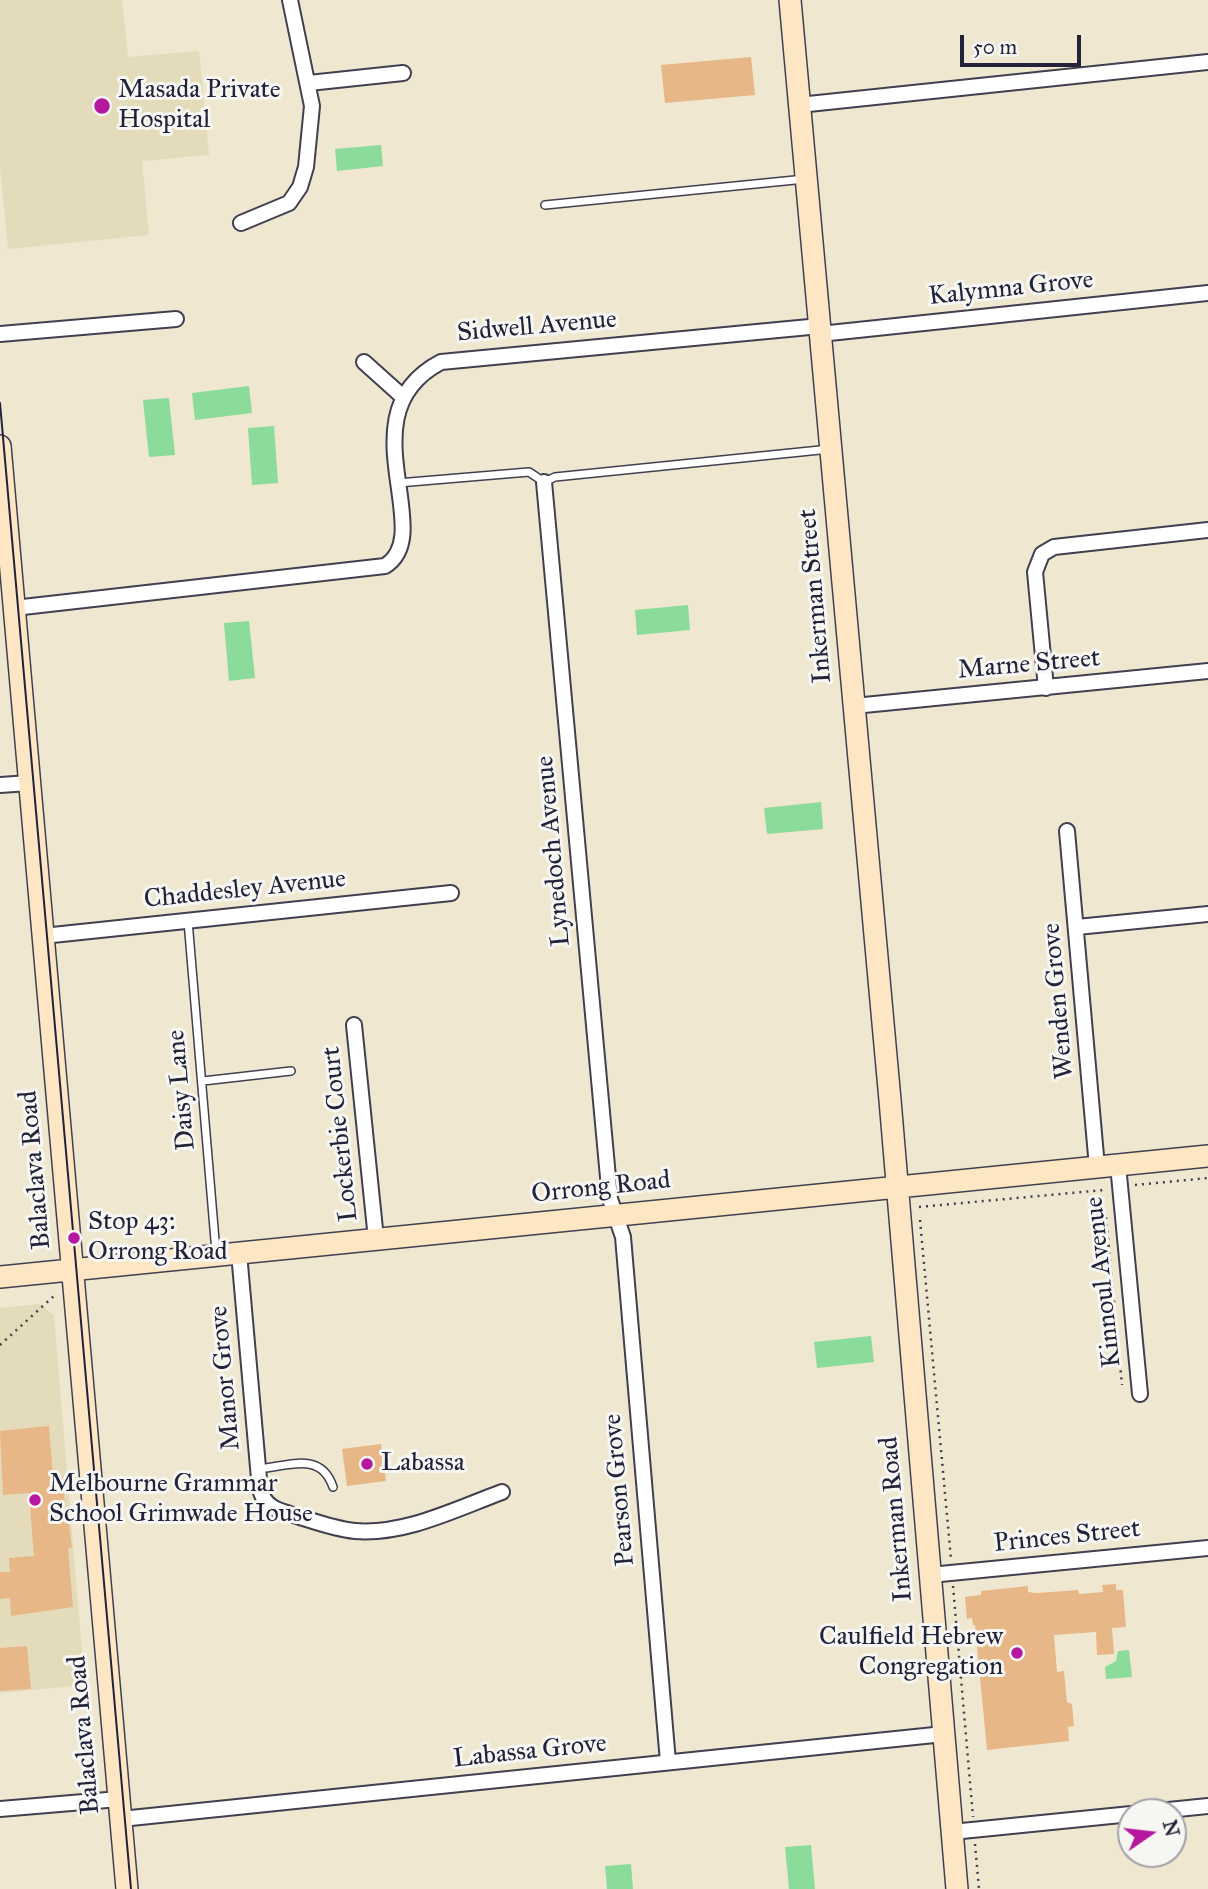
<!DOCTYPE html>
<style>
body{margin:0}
#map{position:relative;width:1208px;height:1889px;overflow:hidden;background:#efe7d0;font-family:"IM FELL Great Primer",serif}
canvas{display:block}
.north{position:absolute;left:1117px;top:1798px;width:70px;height:70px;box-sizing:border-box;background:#f6f6f2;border:2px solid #a1a1a9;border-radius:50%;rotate:76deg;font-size:19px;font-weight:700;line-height:28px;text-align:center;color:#22223b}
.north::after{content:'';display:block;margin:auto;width:24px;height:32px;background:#b5179e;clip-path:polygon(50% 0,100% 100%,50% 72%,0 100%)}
.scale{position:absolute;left:960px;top:35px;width:121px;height:32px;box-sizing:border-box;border:4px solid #22223b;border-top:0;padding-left:9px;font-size:21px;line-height:24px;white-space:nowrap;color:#22223b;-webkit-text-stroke:5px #f6f6f2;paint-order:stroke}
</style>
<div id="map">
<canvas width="1208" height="1889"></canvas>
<div class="north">N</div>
<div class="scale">50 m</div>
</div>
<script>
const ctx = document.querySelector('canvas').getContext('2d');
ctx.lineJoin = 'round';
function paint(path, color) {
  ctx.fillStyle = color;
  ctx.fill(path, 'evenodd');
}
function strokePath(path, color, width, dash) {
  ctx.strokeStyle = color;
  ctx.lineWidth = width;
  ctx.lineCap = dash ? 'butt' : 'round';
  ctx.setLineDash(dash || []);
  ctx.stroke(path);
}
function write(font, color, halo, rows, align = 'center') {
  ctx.font = font + ' "IM FELL Great Primer",serif';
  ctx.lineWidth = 6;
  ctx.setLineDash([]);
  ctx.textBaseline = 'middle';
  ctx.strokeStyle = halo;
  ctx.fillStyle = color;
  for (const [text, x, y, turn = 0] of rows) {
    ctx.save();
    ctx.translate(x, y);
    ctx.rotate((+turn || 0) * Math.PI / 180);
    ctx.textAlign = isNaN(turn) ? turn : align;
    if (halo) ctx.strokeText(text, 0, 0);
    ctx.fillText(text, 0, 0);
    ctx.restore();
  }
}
const built = new Path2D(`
 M0 0H122L128 57 199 51 209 155 142 161 149 235 8 249 0 167Z
 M40 1304 54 1315 85 1685 0 1693V1308Z`);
const green = new Path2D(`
 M381 145 383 166 337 171 335 149Z
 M249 386 252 413 195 420 192 393Z
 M169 398 175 455 149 457 143 400Z
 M274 426 278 483 252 485 248 428Z
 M688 605 690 630 637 635 635 610Z
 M249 621 255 678 229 681 224 623Z
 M821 802 823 829 767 834 764 808Z
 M871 1336 874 1362 817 1368 814 1342Z
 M1129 1650 1132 1677 1106 1679 1105 1667 1116 1661 1118 1651Z
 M811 1845 815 1889H789L785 1847Z
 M631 1864 633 1889H607L605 1866Z`);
const building = new Path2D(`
 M751 57 755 95 665 103 661 65Z
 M49 1426 53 1477 63 1476 66 1523H69L72 1548H68L73 1607 11 1616 10 1598 0 1599V1572H10L9 1558 34 1556 29 1493 3 1495 0 1431Z
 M381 1444 386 1481 347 1486 342 1449Z
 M1116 1584V1590H1123L1126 1627 1112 1628 1114 1654 1097 1655 1096 1632 1054 1635 1057 1672 1064 1671 1067 1702 1072 1704 1074 1726 1068 1727 1069 1741 987 1750 975 1625H973L972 1618 967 1619 965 1597 981 1595V1591L1028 1586V1592L1037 1593 1078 1590 1079 1594 1103 1592 1102 1585Z
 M27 1646 31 1689 0 1691V1648Z`);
const path = new Path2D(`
 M1135 1185 1208 1178
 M919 1207 1104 1190
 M1106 1217 1122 1385
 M920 1220 951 1559
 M0 1345 55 1295
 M953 1586 973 1817
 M975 1844 979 1889`);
const lane = new Path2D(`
 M545 205 805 179
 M398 483 529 472 544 482 555 477 830 449
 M188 921 216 1252
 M203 1081 291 1071
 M258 1469C289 1466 321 1451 333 1487`);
const street = new Path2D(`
 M309 83 403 73
 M799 105 1208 62
 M241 223 289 203 300 187 306 167 312 106 290 0
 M0 334 176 319
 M820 334 1208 293
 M364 362 403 397
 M544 482 610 1199 623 1237 668 1762
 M14 608 385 566C439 533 343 413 441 362L820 326
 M1046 688 1035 572 1042 554 1054 547 1208 530
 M854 706 1208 671
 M0 785 29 783
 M1067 831 1097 1167
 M1077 927 1208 914
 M43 936 451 893
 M354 1025 376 1239
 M1118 1165 1140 1394
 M239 1253 260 1490C266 1509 280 1511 297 1516 316 1522 335 1529 355 1531 405 1535 456 1509 502 1492
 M930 1575 1208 1548
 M0 1809 119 1799
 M1149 1812 1208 1806
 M121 1819 944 1734
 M952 1832 1131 1814`);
const secondary = new Path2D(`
 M790 0 890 1100 957 1889
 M0 446 127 1889
 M0 1277 1208 1156`);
const tram = new Path2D(`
 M0 403 131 1889`);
const markers = [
 [102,106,9,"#b5179e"],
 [74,1238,7,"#b5179e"],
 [367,1464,7,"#b5179e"],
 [35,1500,7,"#b5179e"],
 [1017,1653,7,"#b5179e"]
];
const poiNames = [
 ["Masada Private",118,91],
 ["Hospital",118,121],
 ["Stop 43:",88,1223],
 ["Orrong Road",88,1253],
 ["Labassa",381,1464],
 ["Melbourne Grammar",49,1485],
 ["School Grimwade House",49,1515],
 ["Caulfield Hebrew",1003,1638,"right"],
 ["Congregation",1003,1668,"right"]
];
const streetNames = [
 ["Kalymna Grove",1011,289,-6],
 ["Sidwell Avenue",537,327,-5],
 ["Inkerman Street",816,596,-95],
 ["Marne Street",1029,665,-5],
 ["Lynedoch Avenue",554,851,-95],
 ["Chaddesley Avenue",245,890,-6],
 ["Wenden Grove",1059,1001,-95],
 ["Daisy Lane",182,1090,-95],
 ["Lockerbie Court",341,1134,-96],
 ["Balaclava Road",36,1170,-95],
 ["Orrong Road",601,1188,-6],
 ["Kinnoul Avenue",1104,1282,-96],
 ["Manor Grove",226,1378,-95],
 ["Pearson Grove",620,1490,-95],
 ["Inkerman Road",897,1519,-95],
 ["Princes Street",1067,1537,-6],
 ["Balaclava Road",85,1735,-95],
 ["Labassa Grove",530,1752,-6]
];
paint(built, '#e4dbba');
paint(green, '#8bdb9a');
paint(building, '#e8b788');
strokePath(lane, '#414051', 10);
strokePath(street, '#414051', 18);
strokePath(secondary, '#414051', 24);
strokePath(path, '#414051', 2.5, [2, 5]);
strokePath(lane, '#fff', 7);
strokePath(street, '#fff', 14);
strokePath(secondary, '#fce6c4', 21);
strokePath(tram, '#22223b', 2);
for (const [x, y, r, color] of markers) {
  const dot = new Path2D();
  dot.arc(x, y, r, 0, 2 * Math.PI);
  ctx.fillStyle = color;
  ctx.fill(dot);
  strokePath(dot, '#f6f6f2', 2.5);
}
write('26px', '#22223b', '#f6f6f2', poiNames, 'left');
write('26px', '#22223b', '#f6f6f2', streetNames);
</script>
